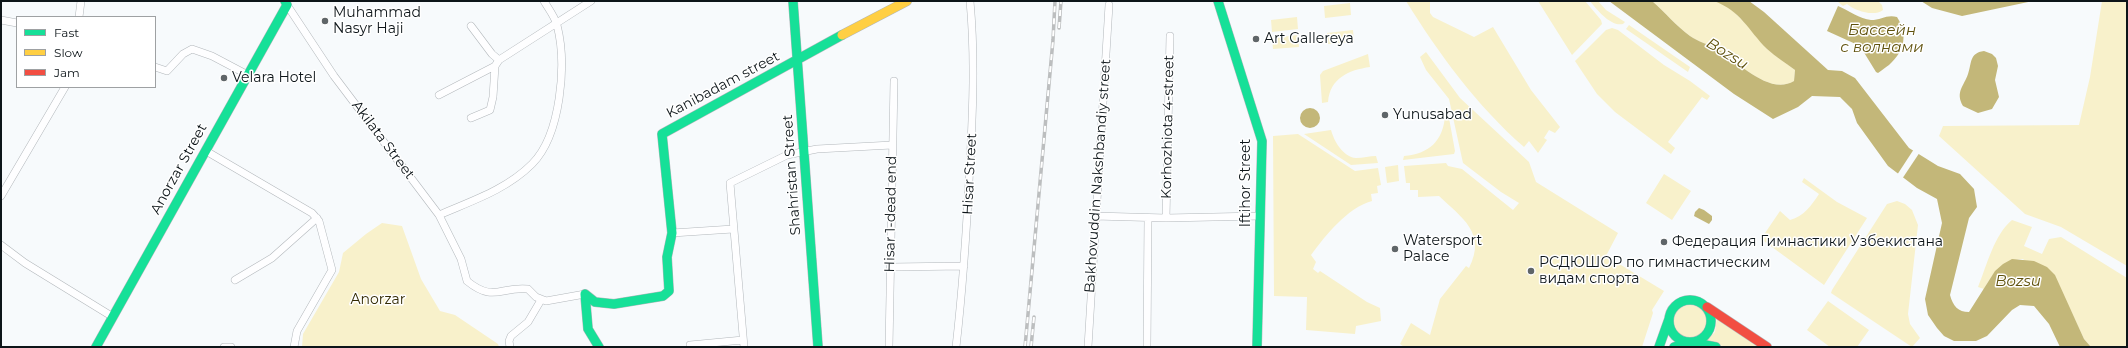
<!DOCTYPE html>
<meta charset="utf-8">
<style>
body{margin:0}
#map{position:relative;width:2128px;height:348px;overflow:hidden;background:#f7fafc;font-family:Montserrat,sans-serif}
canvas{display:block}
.frame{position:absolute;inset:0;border:2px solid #0d1519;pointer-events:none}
.legend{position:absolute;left:16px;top:16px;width:140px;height:72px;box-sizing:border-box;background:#fff;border:1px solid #9ea1a3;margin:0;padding:5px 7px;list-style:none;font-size:12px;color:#0d1519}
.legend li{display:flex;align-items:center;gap:8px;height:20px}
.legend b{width:20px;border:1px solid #9ea1a3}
</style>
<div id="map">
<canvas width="2128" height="348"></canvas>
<div class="frame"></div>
<ul class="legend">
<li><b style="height:5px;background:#16e098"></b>Fast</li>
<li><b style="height:5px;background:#ffcf43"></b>Slow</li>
<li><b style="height:5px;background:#f24e42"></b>Jam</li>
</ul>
</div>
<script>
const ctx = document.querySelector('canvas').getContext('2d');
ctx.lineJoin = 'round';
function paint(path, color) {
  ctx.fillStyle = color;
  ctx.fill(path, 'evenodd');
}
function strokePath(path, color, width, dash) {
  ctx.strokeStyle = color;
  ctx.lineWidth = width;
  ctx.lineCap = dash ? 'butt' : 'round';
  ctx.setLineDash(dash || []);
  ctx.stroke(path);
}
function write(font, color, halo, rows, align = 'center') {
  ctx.font = font + ' Montserrat,sans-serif';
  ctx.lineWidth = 3;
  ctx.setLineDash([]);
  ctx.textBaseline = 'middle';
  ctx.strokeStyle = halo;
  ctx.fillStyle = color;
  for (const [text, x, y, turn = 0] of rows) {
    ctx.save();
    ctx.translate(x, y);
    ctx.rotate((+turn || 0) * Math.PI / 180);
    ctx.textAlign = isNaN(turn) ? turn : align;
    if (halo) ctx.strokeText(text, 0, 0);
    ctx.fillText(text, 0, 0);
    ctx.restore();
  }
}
const green = new Path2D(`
 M1406 1H1430V13L1433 17 1474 37 1493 27 1531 90 1560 127 1555 133 1549 130 1544 138 1547 140 1538 153 1529 141 1524 147C1477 106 1439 54 1406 1Z
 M1538 1H1585L1601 20 1602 24 1572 55Z
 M1590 1H1598L1606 10 1625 22 1623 24C1611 27 1597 10 1590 1Z
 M1652 1H1714L1728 6 1748 26 1767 49 1795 70 1794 81C1769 96 1739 62 1717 49 1709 44 1698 42 1690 36 1676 26 1665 12 1652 1Z
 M1837 1H1878L1882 5 1883 10C1874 17 1855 11 1847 4L1843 6Z
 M2102 1H2127V266L2061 227 2025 214 1939 136 1943 126 2079 125 2090 77Z
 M1350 3 1351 15 1325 18 1324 6Z
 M1297 17 1298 29 1272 32 1271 20Z
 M1629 25 1690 67 1688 72 1626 29Z
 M1612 28 1618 30 1664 65 1690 81 1710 96 1707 100 1702 97 1668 142 1675 148 1671 154 1615 112 1597 94 1575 61 1606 30Z
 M1353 30 1354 42 1328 44 1327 33Z
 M1298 35 1299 47 1273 49 1272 38Z
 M1426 52 1460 98 1529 162 1536 182 1618 233 1606 256 1664 291 1652 310 1653 313 1642 347H1404L1400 344 1411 323 1430 335 1440 299 1466 266 1469 268C1487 233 1462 218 1439 196L1418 197V190H1410V183H1406L1404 166 1446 163 1448 166 1462 169 1513 210 1519 203 1501 192 1463 163 1449 99 1426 70 1420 57Z
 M1368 54 1370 67C1349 70 1330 78 1328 102L1322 103 1320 75 1323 71Z
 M1445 116 1449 118 1455 151 1454 154 1403 160 1404 156C1429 154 1443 141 1445 116Z
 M1331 130C1334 141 1343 157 1356 158 1363 158 1370 156 1376 156L1378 163 1351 165 1304 134Z
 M1298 134 1355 171 1378 168 1381 185 1377 186 1378 193 1371 194 1372 201C1347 208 1326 235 1311 255L1316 262 1313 269 1318 273 1320 271 1367 302 1380 308 1381 321 1356 326 1355 334 1306 330 1307 297 1274 296 1273 136Z
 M1398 165 1399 181 1387 183 1385 167Z
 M1664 174 1691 191 1672 220 1646 203Z
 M1804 178 1837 202 1867 218 1824 285 1761 239 1780 211 1790 220C1804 216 1811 206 1819 194L1802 182Z
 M1897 201 1905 204 1912 210 1918 225 1908 314 1910 324 1920 338 1912 347 1831 293 1832 290 1887 204Z
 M2012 220 2032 227 2024 246 2042 254 2049 239 2061 237 2127 278V347H2091L2084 339 2071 311 2023 259C2002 260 1994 272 1984 289L1978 287C1987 265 1994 235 2012 220Z
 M382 223 402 226 421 279 440 311 455 315 498 344 499 347H302L303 334 339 272 343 253 366 234Z
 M1828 301 1869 330 1857 347H1830L1807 330Z
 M1673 322a17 17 0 1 1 34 0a17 17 0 1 1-34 0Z
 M1717 316 1761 347H1729L1704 343 1715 332Z`);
const water = new Path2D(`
 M1609 1H1652C1665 12 1676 26 1690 36 1698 42 1709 44 1717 49 1739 62 1769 96 1794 81L1795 70C1786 63 1776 57 1767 49 1748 30 1741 11 1714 1H1749L1764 12 1828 70 1842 71 1855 78 1909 148 1938 166 1960 174 1974 189 1977 207 1969 218 1950 295C1953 306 1958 312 1969 312L1995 271 2003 264 2012 259 2034 261 2047 267 2055 275 2084 339 2091 347H2060L2049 324 2034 306 2020 305 2012 310 1987 336 1976 341H1954L1944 336 1937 328 1928 315 1925 299 1942 223 1937 199 1917 188 1888 166 1857 123 1852 109 1840 97 1812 96 1798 107 1773 119 1734 94Z
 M1921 1H2033L1962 16 1932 8Z
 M1838 6C1848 10 1860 19 1871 20 1881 20 1887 14 1897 17 1908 34 1905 51 1889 65 1885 68 1882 70 1878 73L1876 72 1860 46 1827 31Z
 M1984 51 1992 54 1996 58 1998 66 1995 80 1999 97 1992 109 1978 113 1963 106C1955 92 1964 86 1968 74 1972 63 1969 53 1984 51Z
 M1300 118a10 10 0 1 1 20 0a10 10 0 1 1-20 0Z
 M1699 208 1704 210 1712 216V220L1709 224 1694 216 1695 212Z`);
const pier = new Path2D(`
 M1914 149 1920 152 1902 179 1897 175Z`);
const street = new Path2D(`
 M287 5 334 76 439 215 461 259 467 281C494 303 501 286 528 289L536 297 546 301 585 294
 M79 17 81 1
 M1 20 17 23
 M471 26 492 54 499 60
 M155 67 167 71 183 54 192 49 212 56 248 75
 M439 95 495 66 499 60 591 1
 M471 118 490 110 493 97 495 66
 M206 151 312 213 319 221 332 270 297 331 294 347
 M1 196 65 87
 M439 215C471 201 506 190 532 164 561 135 567 64 557 25 555 17 548 8 544 1
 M1095 216 1166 218 1260 216
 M1166 218 1170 36
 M672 233 733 229
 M1 245 25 263 113 317
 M891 267 964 266
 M235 280 272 258 317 218
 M690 345 743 340
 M224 347H231
 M510 347 509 341 511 336 528 322 541 300
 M744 347 730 183 787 155 817 149 892 145
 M889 347 894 81
 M956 347C963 286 967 224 970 162 973 108 975 55 970 1
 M1088 347 1109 5
 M1147 347 1148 218`);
const fast = new Path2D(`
 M793 1 818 347
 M1218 1 1262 141 1257 347
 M1669 321a21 21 0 1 1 42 0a21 21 0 1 1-42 0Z
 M96 347 287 5 285 1
 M599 347 588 329 585 294 595 302 614 304 663 296 669 291 667 257 672 233 662 134 842 35
 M1659 347 1669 319
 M1674 347 1690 342 1716 347`);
const slow = new Path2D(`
 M842 35 907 1`);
const jam = new Path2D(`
 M1707 307 1767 347`);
const rail = new Path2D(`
 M1059 28 1061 1
 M1025 347 1053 40 1055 1
 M1031 347 1034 317`);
const markers = [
 [325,21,4,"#5f6568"],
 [1256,39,4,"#5f6568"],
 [224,78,4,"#5f6568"],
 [1385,115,4,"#5f6568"],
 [1664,242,4,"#5f6568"],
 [1395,249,4,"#5f6568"],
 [1531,271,4,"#5f6568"]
];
const poiNames = [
 ["Muhammad",333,13],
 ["Nasyr Haji",333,29],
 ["Art Gallereya",1264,39],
 ["Velara Hotel",232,78],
 ["Yunusabad",1393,115],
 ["Watersport",1403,241],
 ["Palace",1403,257],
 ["Федерация Гимнастики Узбекистана",1672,242],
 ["РСДЮШОР по гимнастическим",1539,263],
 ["видам спорта",1539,279]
];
const streetNames = [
 ["Kanibadam street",723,85,-28],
 ["Korhozhiota 4-street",1168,127,-89],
 ["Akilata Street",383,140,53],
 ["Anorzar Street",179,169,-61],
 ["Hisar Street",970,174,-87],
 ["Shahristan Street",792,175,-94],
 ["Bakhovuddin Nakshbandiy street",1098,176,-86],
 ["Iftihor Street",1246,183,-90],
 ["Hisar 1-dead end",891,214,-89]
];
const parkNames = [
 ["Anorzar",378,300]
];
const waterNames = [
 ["Бассейн",1882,31],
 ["с волнами",1882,48],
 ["Bozsu",1727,54,32],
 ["Bozsu",2018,282]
];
paint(green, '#f8f1cb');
paint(water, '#c3b779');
paint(pier, '#f7fafc');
strokePath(street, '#b2b7bb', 8);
strokePath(fast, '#b2b7bb', 10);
strokePath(slow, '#b2b7bb', 10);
strokePath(jam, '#b2b7bb', 10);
strokePath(street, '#fefeff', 7);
strokePath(fast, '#16e098', 9);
strokePath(slow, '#ffcf43', 9);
strokePath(jam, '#f24e42', 9);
strokePath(rail, '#bcbebf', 3.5);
strokePath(rail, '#fff', 2, [6]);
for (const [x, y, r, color] of markers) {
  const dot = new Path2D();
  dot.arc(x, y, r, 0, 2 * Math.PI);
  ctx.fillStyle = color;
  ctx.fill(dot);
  strokePath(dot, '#fff', 1.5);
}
write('14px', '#0d1519', '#fff', poiNames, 'left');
write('14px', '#0d1519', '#fff', streetNames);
write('14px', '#342c04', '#fff', parkNames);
write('italic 15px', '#5f510c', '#fff', waterNames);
</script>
